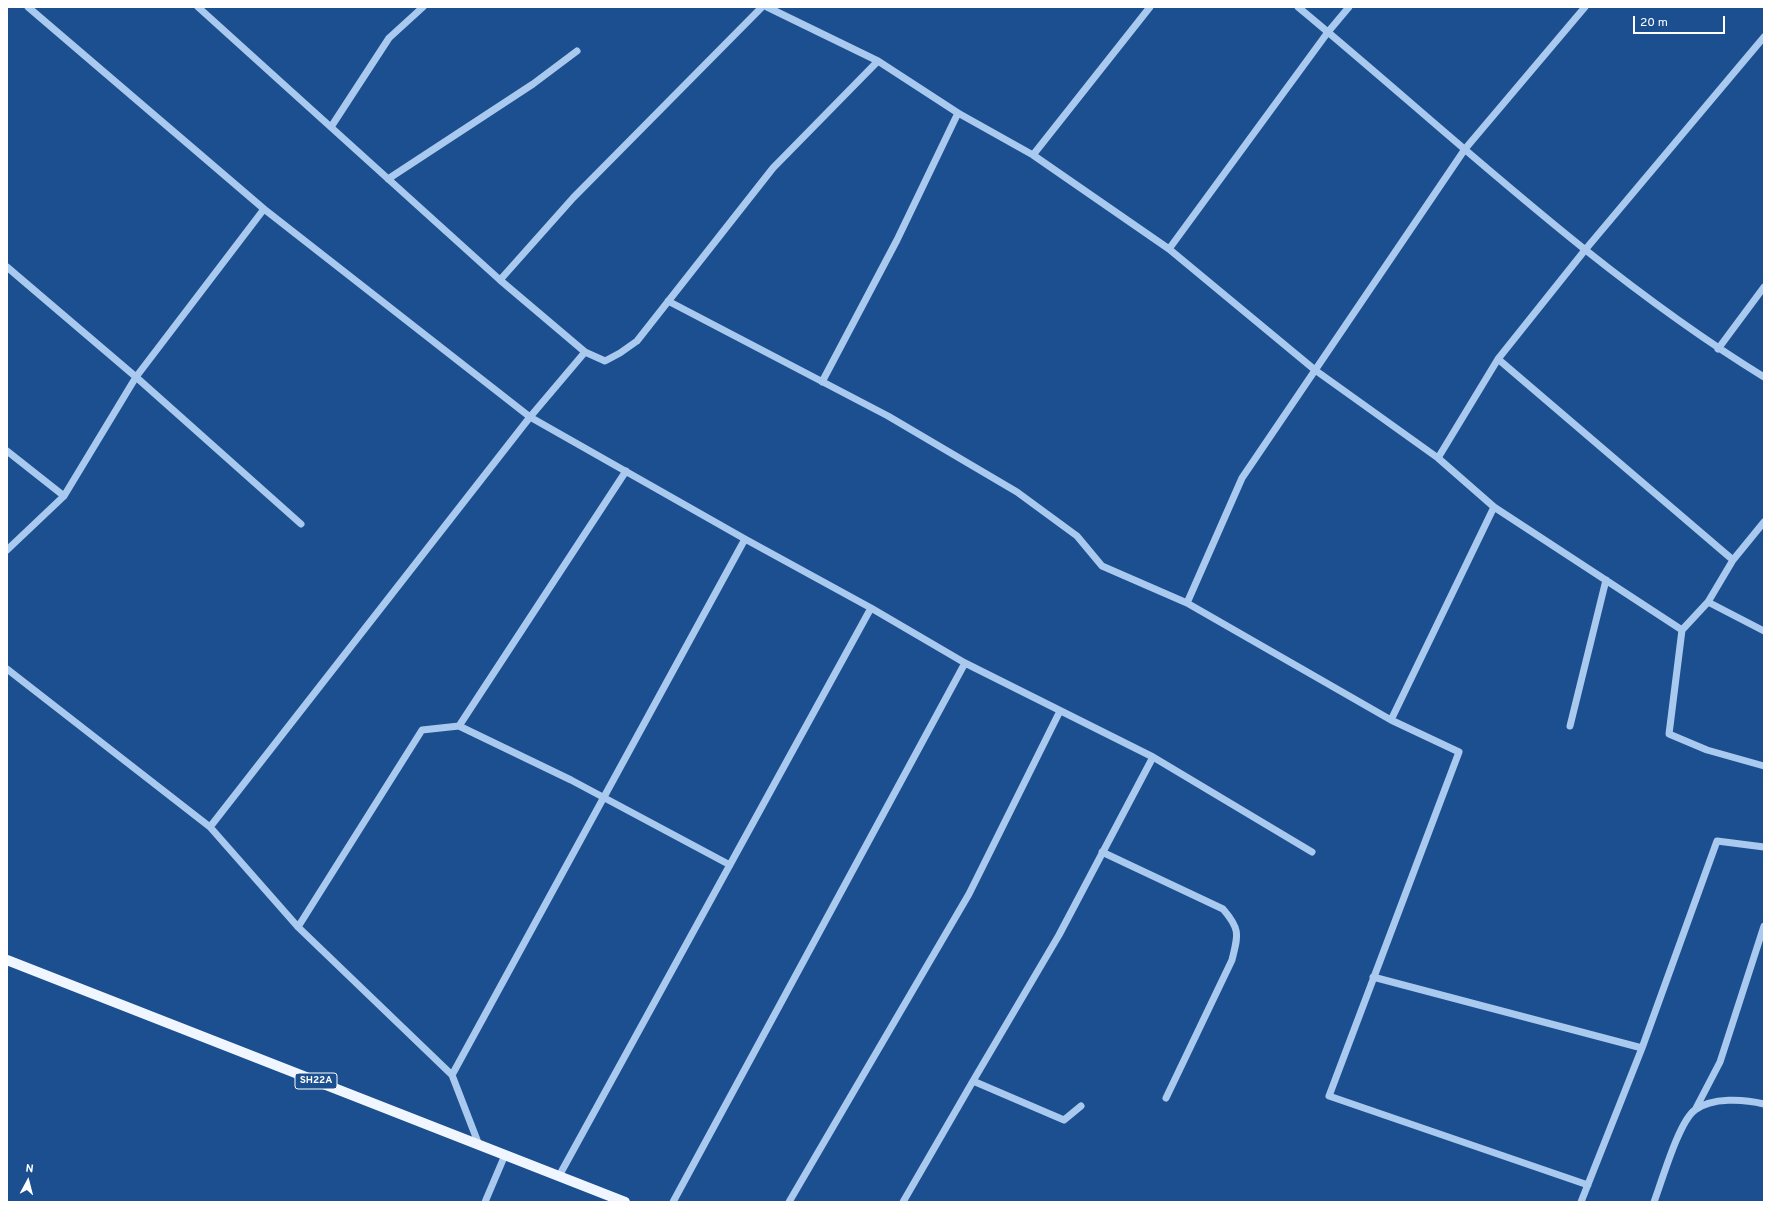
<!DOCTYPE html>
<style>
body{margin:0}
#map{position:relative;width:1771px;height:1209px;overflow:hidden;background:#1b4f8f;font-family:Overpass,sans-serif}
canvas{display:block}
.frame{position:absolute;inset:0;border:8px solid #fff;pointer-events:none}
.north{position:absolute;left:8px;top:1161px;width:40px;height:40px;-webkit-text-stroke:3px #1b4f8f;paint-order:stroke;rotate:7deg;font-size:11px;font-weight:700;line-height:16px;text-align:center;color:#fff}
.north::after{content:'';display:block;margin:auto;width:14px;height:18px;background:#fff;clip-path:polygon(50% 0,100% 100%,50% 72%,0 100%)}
.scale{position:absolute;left:1633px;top:16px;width:92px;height:18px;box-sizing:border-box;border:2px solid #fff;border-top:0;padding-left:5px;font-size:12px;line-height:14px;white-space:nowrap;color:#fff;-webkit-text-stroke:3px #1b4f8f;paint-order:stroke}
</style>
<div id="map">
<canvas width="1771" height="1209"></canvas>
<div class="frame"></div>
<div class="north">N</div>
<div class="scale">20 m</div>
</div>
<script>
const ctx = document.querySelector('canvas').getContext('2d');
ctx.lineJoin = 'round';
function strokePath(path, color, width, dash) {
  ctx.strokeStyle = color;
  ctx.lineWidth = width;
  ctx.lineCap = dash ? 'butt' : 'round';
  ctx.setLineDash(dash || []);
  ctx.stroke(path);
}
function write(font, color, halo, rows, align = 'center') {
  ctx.font = font + ' Overpass,sans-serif';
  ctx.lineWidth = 3;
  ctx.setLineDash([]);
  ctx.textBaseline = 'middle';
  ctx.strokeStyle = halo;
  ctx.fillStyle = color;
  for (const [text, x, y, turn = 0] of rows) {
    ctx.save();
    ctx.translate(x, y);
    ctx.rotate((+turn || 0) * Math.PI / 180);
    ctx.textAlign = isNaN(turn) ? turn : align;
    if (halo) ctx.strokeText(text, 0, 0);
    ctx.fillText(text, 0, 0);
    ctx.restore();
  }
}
const minor = new Path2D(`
 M28 7 264 209 530 417 745 539
 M198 7 500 280 585 352
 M767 7 878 61 958 113 1033 155 1169 249 1315 370 1438 458 1494 507 1682 630 1708 602 1733 560 1764 522
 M1298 7C1450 133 1595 273 1764 377
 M331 127 389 38 423 7
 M1033 155 1150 7
 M388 179 533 84 577 51
 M1169 249 1328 32 1349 7
 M7 267 136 377 301 524
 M500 280 573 198 762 7
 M668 301 888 416 1017 492 1077 536 1102 566 1187 603 1391 720 1459 752 1329 1096 1588 1185
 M1718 349 1764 287
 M1498 359 1733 560
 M822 382 897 240 958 113
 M7 451 64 496
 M1438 458 1498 359 1585 250 1764 37
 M7 550 64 496 136 377 264 209
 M1708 602 1764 631
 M1187 603 1242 478 1465 149 1585 7
 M1682 630 1669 734 1707 750 1764 766
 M7 669 210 827 298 927 452 1075 479 1145
 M1391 720 1494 507
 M459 726 626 471
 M1570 726 1606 580
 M210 827 530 417 585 352 605 361 620 353 637 341 773 168 878 61
 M1102 852 1223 909C1241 930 1238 935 1232 960L1166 1098
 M298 927 422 730 459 726 571 780 730 865
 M1373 977 1642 1048
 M452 1075 745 539 871 608 965 663 1153 757 1312 852
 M973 1081 1059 935 1153 757
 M1695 1110 1720 1062 1764 926
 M559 1176 871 608
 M485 1202 505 1155
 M673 1202 965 663
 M789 1202 969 894 1060 711
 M903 1202 973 1081 1064 1120 1081 1106
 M1581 1202 1642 1048 1717 841 1764 847
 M1654 1202C1662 1181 1679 1121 1695 1110 1712 1097 1744 1099 1764 1104`);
const major = new Path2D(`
 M7 960 625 1202`);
const shields = [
 [316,1081,42]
];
const shieldNames = [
 ["SH22A",316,1081]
];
strokePath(minor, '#a9c9ee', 7);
strokePath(major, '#f0f6ff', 10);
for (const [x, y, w] of shields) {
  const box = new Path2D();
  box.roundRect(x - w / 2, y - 8, w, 16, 3);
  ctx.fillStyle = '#1b4f8f';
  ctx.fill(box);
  strokePath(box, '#fff', 1);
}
write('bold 10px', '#fff', null, shieldNames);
</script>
